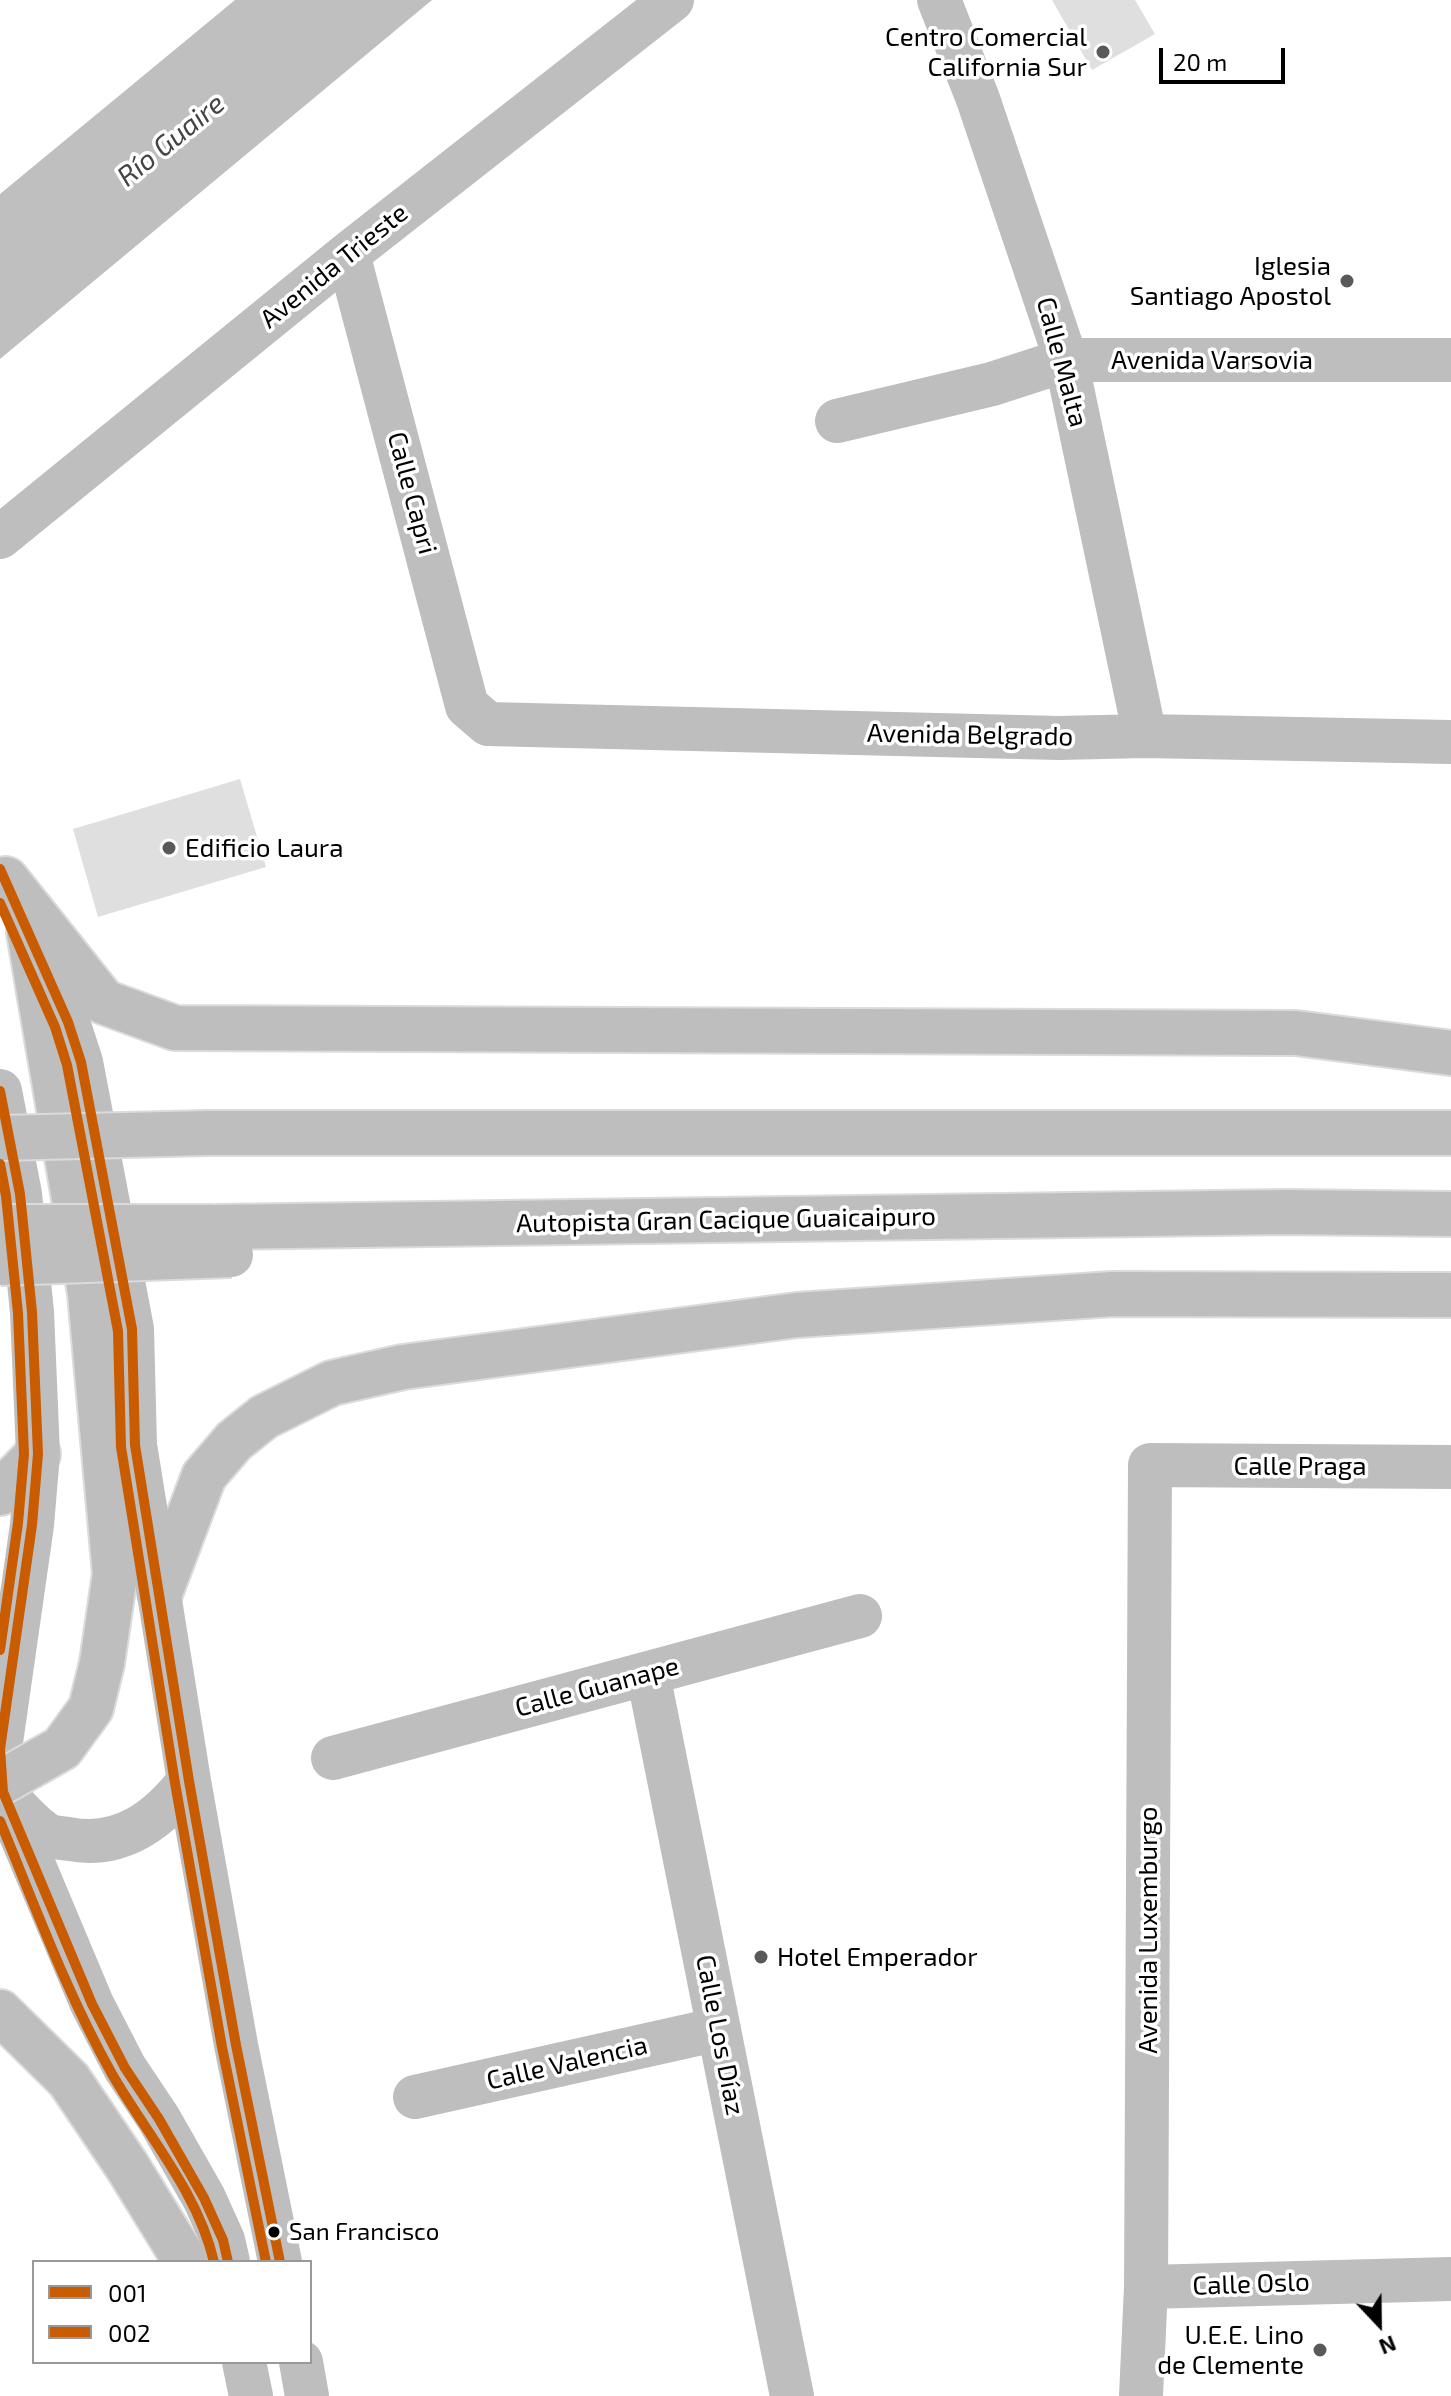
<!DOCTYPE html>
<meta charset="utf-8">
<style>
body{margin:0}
#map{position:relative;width:1451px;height:2396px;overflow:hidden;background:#fff;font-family:"Exo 2",sans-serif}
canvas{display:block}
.legend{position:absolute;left:32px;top:2260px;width:280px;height:104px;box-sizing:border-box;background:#fff;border:2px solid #999;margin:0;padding:10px 14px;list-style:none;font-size:24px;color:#000}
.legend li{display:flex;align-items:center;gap:16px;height:40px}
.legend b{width:40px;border:2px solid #999}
.north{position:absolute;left:1339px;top:2284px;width:80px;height:80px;-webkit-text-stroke:6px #fff;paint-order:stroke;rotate:158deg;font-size:22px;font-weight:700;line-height:32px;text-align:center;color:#000}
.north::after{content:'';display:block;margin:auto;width:28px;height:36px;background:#000;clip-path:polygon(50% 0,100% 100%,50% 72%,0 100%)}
.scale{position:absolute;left:1159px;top:48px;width:126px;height:36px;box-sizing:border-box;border:4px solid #000;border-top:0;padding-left:10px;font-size:24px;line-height:28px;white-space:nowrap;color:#000;-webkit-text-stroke:6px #fff;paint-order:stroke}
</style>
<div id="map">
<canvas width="1451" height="2396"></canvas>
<ul class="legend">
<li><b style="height:10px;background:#c95b00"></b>001</li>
<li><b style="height:10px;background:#c95b00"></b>002</li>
</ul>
<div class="north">N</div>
<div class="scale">20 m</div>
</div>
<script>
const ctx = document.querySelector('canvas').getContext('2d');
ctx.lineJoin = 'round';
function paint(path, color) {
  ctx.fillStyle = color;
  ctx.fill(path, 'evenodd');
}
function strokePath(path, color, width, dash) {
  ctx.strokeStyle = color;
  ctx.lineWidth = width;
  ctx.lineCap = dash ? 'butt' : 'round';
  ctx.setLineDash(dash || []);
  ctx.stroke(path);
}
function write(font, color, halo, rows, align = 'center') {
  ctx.font = font + ' "Exo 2",sans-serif';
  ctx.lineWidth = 7;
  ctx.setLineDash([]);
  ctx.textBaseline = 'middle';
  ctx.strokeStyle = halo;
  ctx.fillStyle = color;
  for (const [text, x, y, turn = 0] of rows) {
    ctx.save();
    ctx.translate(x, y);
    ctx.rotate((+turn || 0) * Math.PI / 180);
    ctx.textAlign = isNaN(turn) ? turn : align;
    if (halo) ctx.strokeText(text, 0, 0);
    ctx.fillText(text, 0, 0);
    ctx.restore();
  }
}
const water = new Path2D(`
 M235 0H432L0 359V194Z`);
const building = new Path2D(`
 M1052 0H1135L1155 34 1092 70Z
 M240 779 266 867 98 917 73 829Z`);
const minor = new Path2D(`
 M939 0 978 99 1066 360 1145 736
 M348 254 467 706 488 724 1059 738 1145 736 1451 742
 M837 421 992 384 1066 360H1451
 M0 537 348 254 672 0
 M42 962 68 1022 81 1062 132 1329 135 1445 189 1781 236 2045 280 2262
 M0 1091 20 1194 32 1312 38 1454 32 1525 0 1749 3 1792 92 2004 125 2068 159 2119 204 2198 223 2240 228 2262
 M648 1674 792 2396
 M333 1758 860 1616
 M10 1800C21 1812 32 1825 46 1834 52 1838 62 1838 69 1839 121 1849 159 1820 189 1781
 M415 2097 719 2029
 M1146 2287 1451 2279
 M244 2362 251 2396
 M301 2362 307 2396
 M1141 2396 1146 2287 1150 1465 1451 1467`);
const highway = new Path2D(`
 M6 879 104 1002 175 1028 1296 1033 1451 1053
 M29 932 90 1293 115 1574 102 1663
 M208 1133H1451
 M217 1227 1285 1212 1451 1214
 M0 1493 38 1454
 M160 1593 204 1476 234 1441 264 1417 332 1383 403 1367 797 1315 1113 1294 1451 1295
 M0 2012 69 2080 127 2166 186 2262`);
const highwayBridge = new Path2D(`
 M0 1138 208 1133
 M3 1227H213
 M0 1263 231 1255
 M0 1783 62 1748 91 1708 102 1663`);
const bus1 = new Path2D(`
 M0 869 68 1022 81 1062 132 1329 135 1445 189 1781 236 2045 280 2262
 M0 1091 20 1194 32 1312 38 1454 32 1525 0 1749 3 1792 92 2004 125 2068 159 2119 204 2198 223 2240 228 2262`);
const bus2 = new Path2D(`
 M0 903 55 1027 67 1065 118 1331 121 1447 175 1783 222 2047 266 2262
 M0 1164 6 1196 18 1313 24 1454 18 1523 0 1650
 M0 1821C35 1906 67 1994 112 2074 147 2135 198 2192 214 2262`);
const markers = [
 [1103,52,8,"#595959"],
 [1347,281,8,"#595959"],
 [169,848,8,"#595959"],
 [761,1957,8,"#595959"],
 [274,2232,7,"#000"],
 [1320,2350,8,"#595959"]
];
const busNames = [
 ["San Francisco",289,2232]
];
const poiNames = [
 ["Centro Comercial",1087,37],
 ["California Sur",1087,67],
 ["Iglesia",1331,266],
 ["Santiago Apostol",1331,296],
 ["Edificio Laura",185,848,"left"],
 ["Hotel Emperador",777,1957,"left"],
 ["U.E.E. Lino",1304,2335],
 ["de Clemente",1304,2365]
];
const streetNames = [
 ["Avenida Trieste",334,266,-39],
 ["Avenida Varsovia",1212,360],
 ["Calle Malta",1062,362,75],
 ["Calle Capri",412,493,75],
 ["Avenida Belgrado",970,735,1],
 ["Autopista Gran Cacique Guaicaipuro",726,1220,-1],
 ["Calle Praga",1300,1466],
 ["Calle Guanape",597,1687,-15],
 ["Avenida Luxemburgo",1148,1930,-90],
 ["Calle Los Díaz",720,2035,79],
 ["Calle Valencia",567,2063,-13],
 ["Calle Oslo",1251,2284,-2]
];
const waterNames = [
 ["Río Guaire",171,140,-39]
];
paint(water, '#bfbfbf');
paint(building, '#dfdfdf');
strokePath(highway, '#dbdbdb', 48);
strokePath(minor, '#bebebe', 44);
strokePath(highway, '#bebebe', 44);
strokePath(highwayBridge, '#dbdbdb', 48, []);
strokePath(highwayBridge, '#bebebe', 44);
strokePath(bus1, '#c95b00', 10);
strokePath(bus2, '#c95b00', 10);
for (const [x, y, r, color] of markers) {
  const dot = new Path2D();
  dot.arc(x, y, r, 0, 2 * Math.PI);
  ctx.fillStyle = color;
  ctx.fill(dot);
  strokePath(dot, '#fff', 3);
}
write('24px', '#000', '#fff', busNames, 'left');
write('26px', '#000', '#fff', poiNames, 'right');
write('26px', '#000', '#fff', streetNames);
write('italic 28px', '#444', '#fff', waterNames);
</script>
